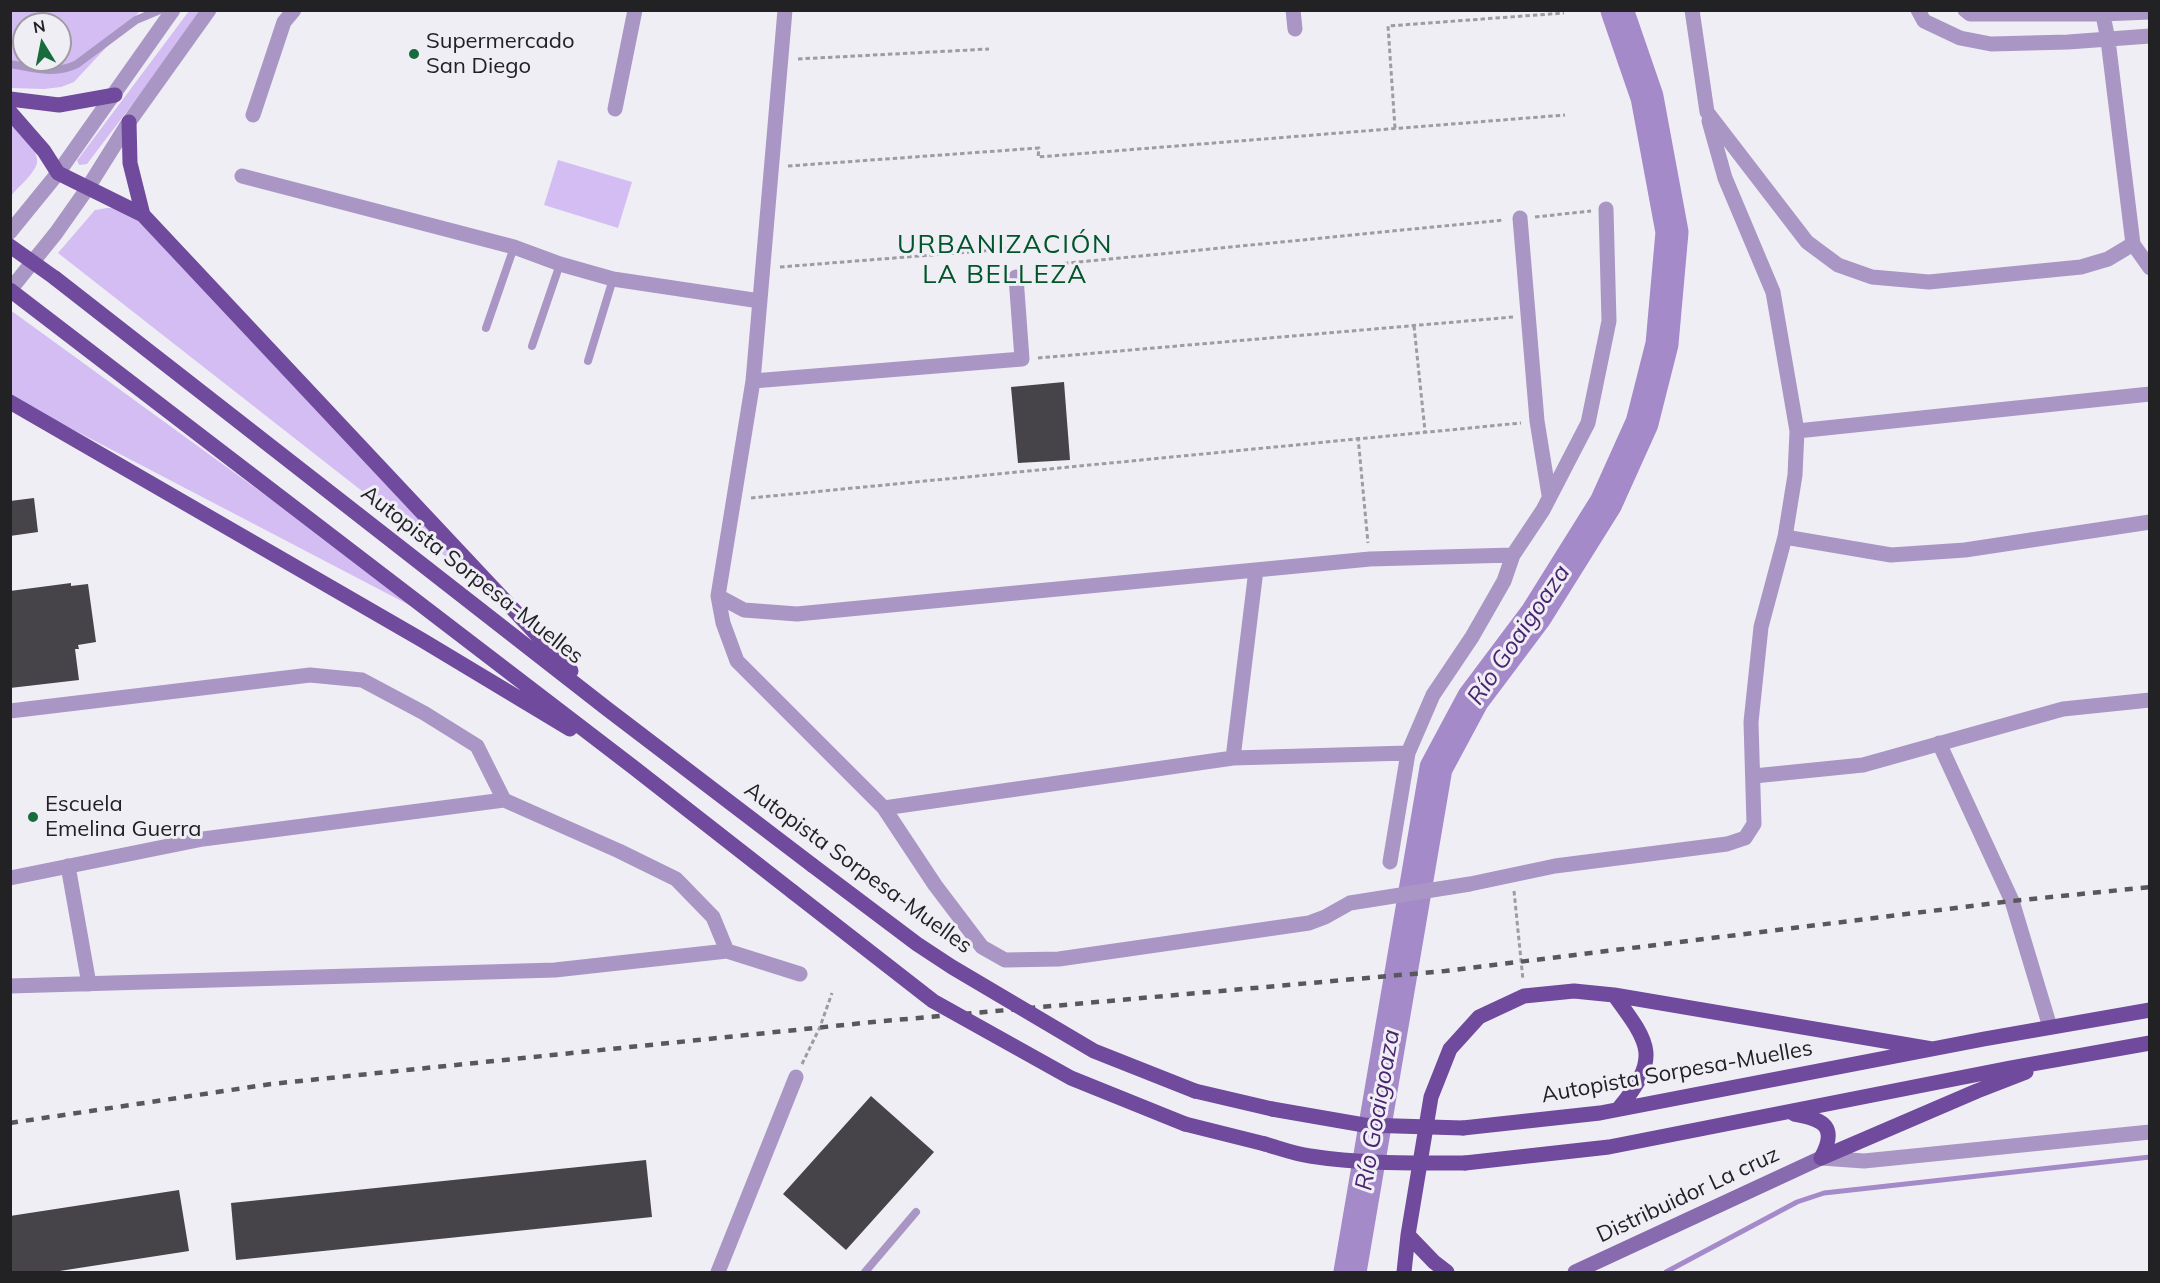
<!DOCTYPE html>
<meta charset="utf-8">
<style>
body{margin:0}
#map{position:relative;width:2160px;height:1283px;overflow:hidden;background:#f0eef5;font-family:Mulish,sans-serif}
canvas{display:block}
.frame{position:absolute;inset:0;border:12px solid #222124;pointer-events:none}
.north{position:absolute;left:12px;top:12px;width:60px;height:60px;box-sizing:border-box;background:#f0eef5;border:2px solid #9e9ca1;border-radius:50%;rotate:350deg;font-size:16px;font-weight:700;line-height:24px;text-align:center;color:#222124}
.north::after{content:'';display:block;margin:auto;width:21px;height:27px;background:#186b3c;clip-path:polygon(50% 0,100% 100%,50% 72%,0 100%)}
</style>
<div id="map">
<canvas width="2160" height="1283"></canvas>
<div class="frame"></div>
<div class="north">N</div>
</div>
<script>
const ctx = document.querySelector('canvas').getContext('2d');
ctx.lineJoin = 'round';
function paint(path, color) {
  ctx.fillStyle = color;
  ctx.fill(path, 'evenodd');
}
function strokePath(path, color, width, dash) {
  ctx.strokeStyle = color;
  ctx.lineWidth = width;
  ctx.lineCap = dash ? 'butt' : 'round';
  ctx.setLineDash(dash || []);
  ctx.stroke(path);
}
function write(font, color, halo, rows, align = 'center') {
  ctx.font = font + ' Mulish,sans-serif';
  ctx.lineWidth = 6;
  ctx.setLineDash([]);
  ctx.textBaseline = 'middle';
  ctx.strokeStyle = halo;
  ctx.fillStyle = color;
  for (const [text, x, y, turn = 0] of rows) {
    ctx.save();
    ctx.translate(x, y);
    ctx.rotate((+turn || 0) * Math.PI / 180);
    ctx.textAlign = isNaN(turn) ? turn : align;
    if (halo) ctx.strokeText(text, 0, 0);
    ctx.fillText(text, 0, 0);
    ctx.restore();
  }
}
const green = new Path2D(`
 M10 11H140L74 82 61 87 44 89 11 88ZM24 24H60V60H24Z
 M189 11H203L87 164 79 165 77 160 79 158Z
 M11 121C18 130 43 153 36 166 31 177 18 187 11 196Z
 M558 160 632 182 618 228 544 205Z
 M107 208C138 208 162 236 185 255L468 574 58 253 95 210Z
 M13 312 436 619 49 417 11 394 10 314Z`);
const stream = new Path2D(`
 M1666 1272 1797 1202 1824 1193 2150 1157`);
const river = new Path2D(`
 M1350 1272 1436 768 1473 699 1536 615 1606 503 1642 423 1662 344 1672 232 1647 97 1617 10`);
const building = new Path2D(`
 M1064 382 1070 460 1018 463 1011 387Z
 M34 498 38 532 10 536V501Z
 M71 583V586L88 584 96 642 78 645 79 649H75L79 680 10 688V591Z
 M871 1096 934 1152 846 1250 783 1194Z
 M646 1160 652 1217 236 1260 231 1203Z
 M179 1190 189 1251 53 1272H10V1216Z`);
const path = new Path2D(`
 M798 59 989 49
 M1395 128 1388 26 1564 13
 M788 166 1039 148 1038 157 1565 115
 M1535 217 1591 211
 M1049 265 1504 220
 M780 267 1008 249
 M1414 326 1425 431
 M1038 358 1513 317
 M1358 437 1368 543
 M751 498 1521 423
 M1514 891 1523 980
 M802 1064 820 1027 832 993`);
const service = new Path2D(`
 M10 64C33 68 56 75 77 64L136 20 160 10
 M486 328 514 247
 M532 346 560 264
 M588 361 613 279
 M865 1272 916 1212`);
const minor = new Path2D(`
 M785 10 753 381 718 596 723 623 737 661 884 808 935 885 982 947 1005 960 1059 959 1309 923 1325 917 1350 903 1470 884 1555 866 1727 844 1745 838 1754 824 1751 722 1761 627 1785 537 1795 475 1797 431 2150 394
 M1293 10 1295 29
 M1692 10 1707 112 1807 242 1838 265 1872 277 1929 282 2081 267 2108 259 2133 244
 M1918 10 1924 21 1960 38 1991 44 2068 42 2150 36
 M1965 10 1970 14H2102L2150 12
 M2102 10 2108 40 2133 244 2150 268
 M615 109 635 10
 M253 115 284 22 294 10
 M1709 121 1725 178 1773 292 1797 431
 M242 176 514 247 560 264 613 279 760 301
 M1520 218 1537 421 1549 495
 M10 232 58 173 173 10
 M10 290 56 233 87 189 129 122 209 10
 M753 381 1022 359 1016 277
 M1785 537 1891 555 1965 550 2150 522
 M718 596 744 610 797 614 1370 559 1513 555 1543 510 1588 423 1609 321 1606 209
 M10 711 310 675 362 680 424 713 477 746 504 800 619 851 676 879 713 917 727 951
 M1939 743 2012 901 2050 1027
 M1233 758 1256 570
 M1754 776 1863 765 2063 709 2150 700
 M884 808 1233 758 1408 753
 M1390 862 1408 753 1433 695 1472 637 1504 581 1513 555
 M68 866 89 984
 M10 878 203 839 504 800
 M10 986 555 970 727 951 800 974
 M1821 1158 1864 1161 2150 1132
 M718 1272 796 1077`);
const secondary = new Path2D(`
 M1575 1272 1821 1158`);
const primary = new Path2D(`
 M10 99 59 105 115 95
 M10 112 44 151 58 173 143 215 571 671
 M129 122 130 163 143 215
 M55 278 606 708 812 865
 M10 290 633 767 793 892
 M10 402 422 640 570 729
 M1614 995C1650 1044 1661 1057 1619 1108
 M1195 1091 1272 1109
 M1794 1114C1824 1119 1838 1127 1821 1158
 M1185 1124 1265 1144
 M1463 1128 1600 1113 1984 1039 2150 1010
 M1821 1158 1977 1091 2026 1072
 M1465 1163 1609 1147 2010 1068 2150 1043
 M1408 1235 1434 1262 1447 1272
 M1404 1272 1408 1235 1431 1097 1450 1049 1479 1017 1524 996 1574 991 1614 995 1932 1049`);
const rail = new Path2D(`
 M10 1123 271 1084 873 1022 1445 971 2012 901 2150 887`);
const primaryBridge = new Path2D(`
 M10 246 55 278
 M812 865 917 944 952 967 1094 1051 1195 1091
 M793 892 933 1001 1071 1078 1185 1124
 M1272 1109 1364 1125 1463 1128
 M1265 1144C1279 1148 1295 1154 1310 1156 1361 1164 1414 1163 1465 1163`);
const markers = [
 [414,54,6,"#186b3c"],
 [33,817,6,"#186b3c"]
];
const poiNames = [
 ["Supermercado",426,41],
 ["San Diego",426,66],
 ["Escuela",45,804],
 ["Emelina Guerra",45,829]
];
const streetNames = [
 ["Autopista Sorpesa-Muelles",472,575,38],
 ["Autopista Sorpesa-Muelles",858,868,36],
 ["Autopista Sorpesa-Muelles",1677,1072,-10],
 ["Distribuidor La cruz",1688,1195,-25]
];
const waterNames = [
 ["Río Goaigoaza",1519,635,-56],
 ["Río Goaigoaza",1378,1110,-80]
];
const quarterNames = [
 ["URBANIZACIÓN",1005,245],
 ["LA BELLEZA",1005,275]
];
paint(green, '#d3bdf2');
strokePath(stream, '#a58aca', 5);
strokePath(river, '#a58aca', 33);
paint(building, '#464449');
strokePath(path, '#9d9ca1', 3, [4.5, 3]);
strokePath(service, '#a996c5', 8);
strokePath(minor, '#a996c5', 15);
strokePath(secondary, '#886aae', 15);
strokePath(primary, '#704a9d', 15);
strokePath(rail, '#58575b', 4.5, [8, 8]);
strokePath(primaryBridge, '#704a9d', 15);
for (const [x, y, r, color] of markers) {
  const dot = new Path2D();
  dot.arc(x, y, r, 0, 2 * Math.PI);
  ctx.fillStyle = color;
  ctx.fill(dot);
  strokePath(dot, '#f0eef5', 2);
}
write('22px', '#222124', '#f0eef5', poiNames, 'left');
write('22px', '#222124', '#f0eef5', streetNames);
write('italic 24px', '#4a2470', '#f0eef5', waterNames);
ctx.letterSpacing = '1.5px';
write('26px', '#01552b', '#f0eef5', quarterNames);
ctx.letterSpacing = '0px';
</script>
